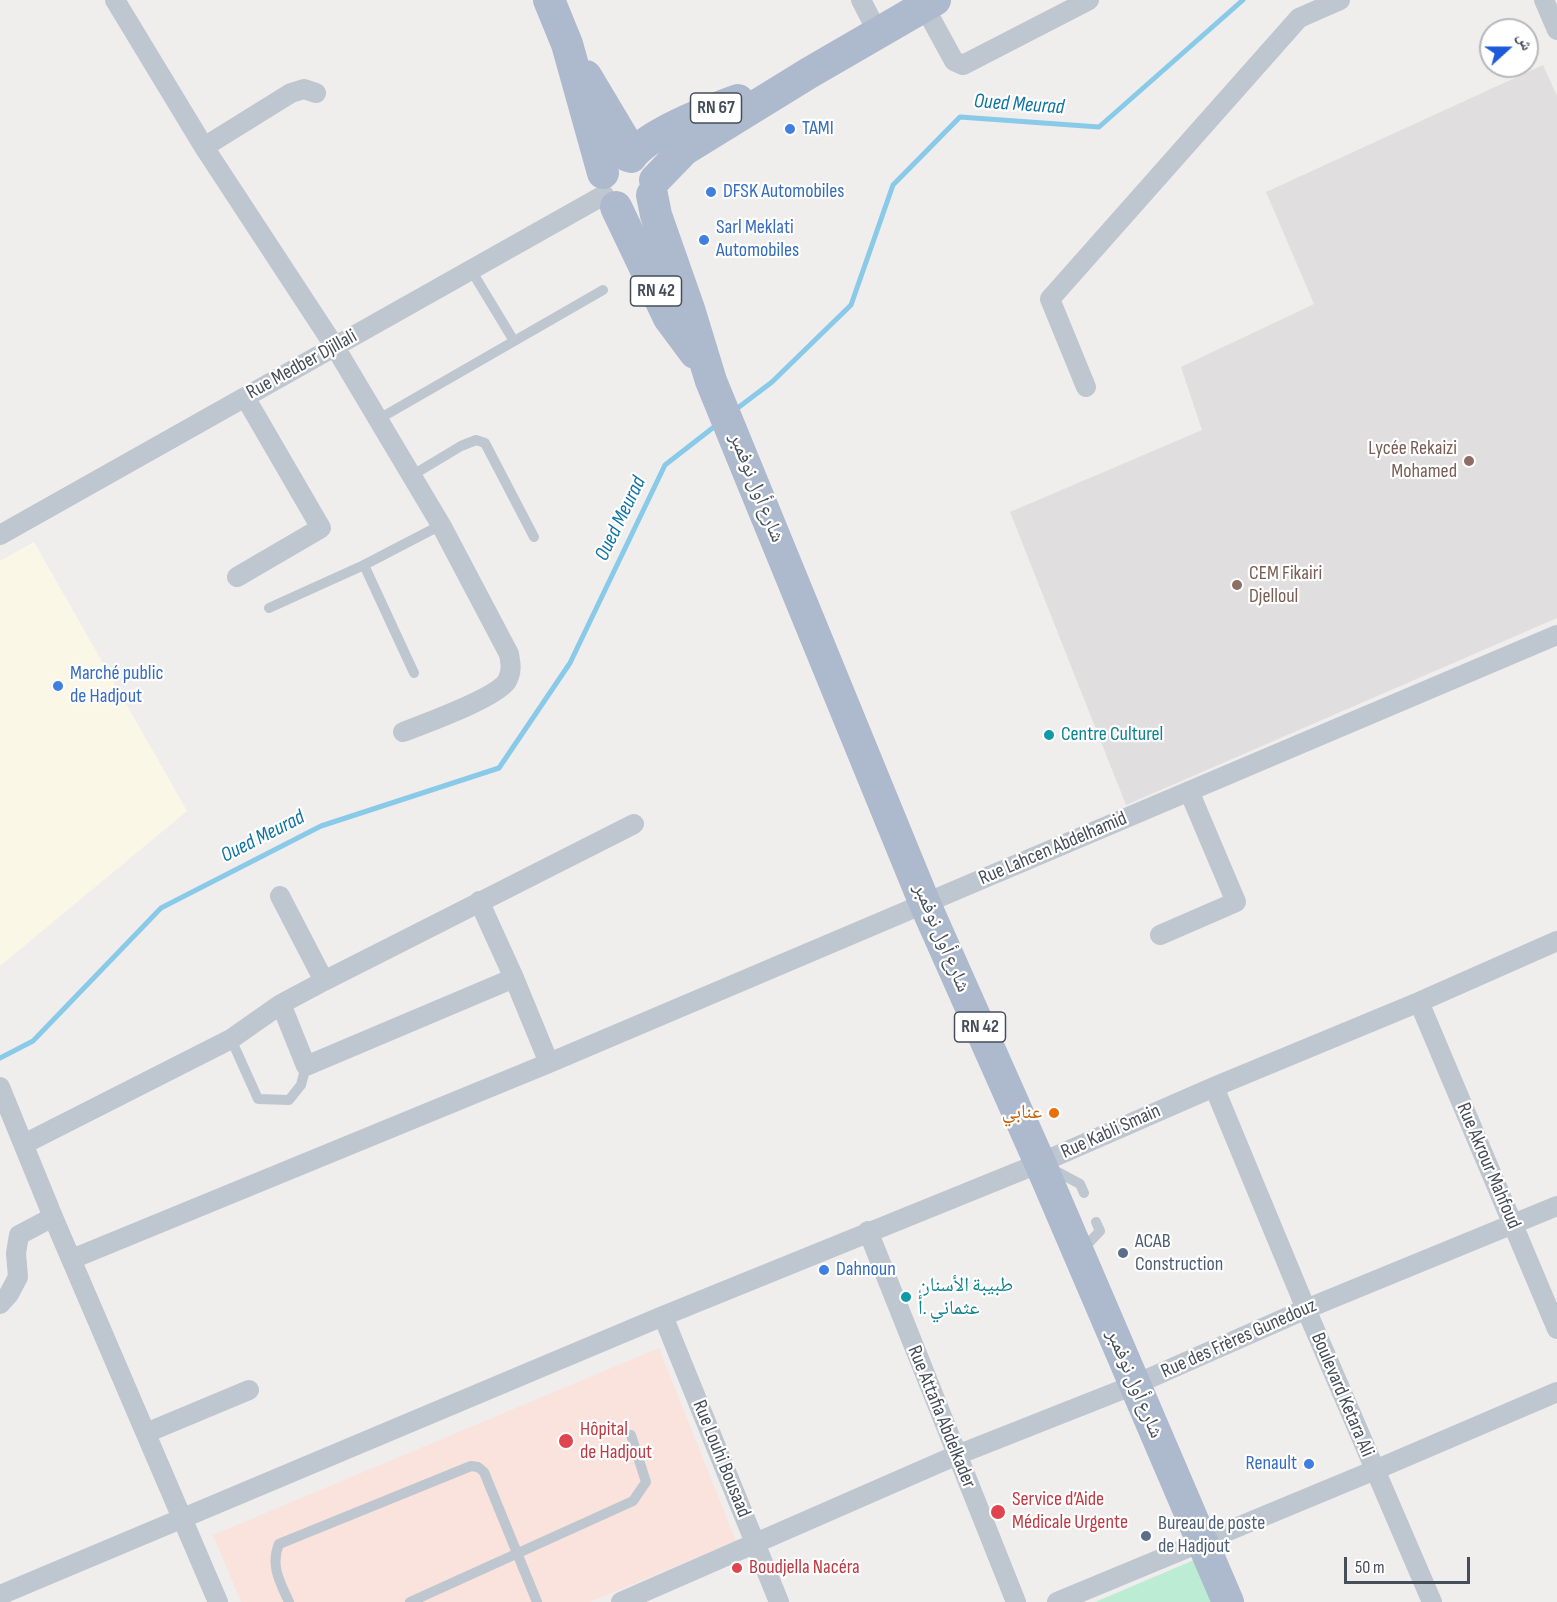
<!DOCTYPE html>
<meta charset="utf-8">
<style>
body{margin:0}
#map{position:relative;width:1557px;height:1602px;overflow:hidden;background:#f0eded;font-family:"Sofia Sans Condensed","Noto Naskh Arabic",sans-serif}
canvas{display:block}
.north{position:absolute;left:1479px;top:18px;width:60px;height:60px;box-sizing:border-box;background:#fff;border:2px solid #b5b8bd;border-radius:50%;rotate:69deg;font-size:16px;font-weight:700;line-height:24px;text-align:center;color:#464e5a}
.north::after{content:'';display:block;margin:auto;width:21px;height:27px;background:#1d5ada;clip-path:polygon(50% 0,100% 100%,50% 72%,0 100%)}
.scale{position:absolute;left:1344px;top:1557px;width:126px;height:27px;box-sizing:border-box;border:3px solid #464e5a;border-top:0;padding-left:8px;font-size:18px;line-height:21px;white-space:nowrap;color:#464e5a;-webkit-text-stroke:4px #fff;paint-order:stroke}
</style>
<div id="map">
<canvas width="1557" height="1602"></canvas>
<div class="north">ش</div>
<div class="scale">50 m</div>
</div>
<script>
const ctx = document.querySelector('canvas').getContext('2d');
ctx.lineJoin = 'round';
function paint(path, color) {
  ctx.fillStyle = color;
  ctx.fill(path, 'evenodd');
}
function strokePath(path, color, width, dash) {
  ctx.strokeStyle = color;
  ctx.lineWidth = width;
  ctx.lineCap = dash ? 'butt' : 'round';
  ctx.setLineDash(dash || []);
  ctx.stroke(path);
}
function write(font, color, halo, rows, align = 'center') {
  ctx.font = font + ' "Sofia Sans Condensed","Noto Naskh Arabic",sans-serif';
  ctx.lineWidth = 4.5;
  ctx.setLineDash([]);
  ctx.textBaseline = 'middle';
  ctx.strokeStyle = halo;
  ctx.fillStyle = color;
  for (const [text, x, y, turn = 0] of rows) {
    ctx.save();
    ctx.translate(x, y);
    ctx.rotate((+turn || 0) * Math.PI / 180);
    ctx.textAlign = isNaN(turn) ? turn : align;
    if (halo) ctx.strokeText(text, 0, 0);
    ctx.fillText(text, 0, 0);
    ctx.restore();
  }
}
const commercial = new Path2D(`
 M34 542 187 811 0 966V561Z`);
const education = new Path2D(`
 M1543 65 1557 96V618L1126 805 1010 512 1202 430 1181 367 1314 304 1266 192Z`);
const medical = new Path2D(`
 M659 1348 736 1541 590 1602H241L213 1535Z`);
const green = new Path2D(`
 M1194 1560 1212 1602H1095Z`);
const stream = new Path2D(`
 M735 410 772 382 851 305 893 185 960 117 1099 127 1243 0
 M0 1058 33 1041 161 908 321 826 499 768 570 663 665 465 719 423`);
const lane = new Path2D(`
 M471 270 514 341
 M377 420 603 290
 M411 476 461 446 476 440 485 443 534 537
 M269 608 364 565
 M414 673 364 565 441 525
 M231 1039 258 1099 289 1100 301 1085 306 1066
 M1052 1169 1080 1184 1084 1193
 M1082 1250 1100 1231 1096 1222
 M289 1602C280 1582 270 1566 279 1544L471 1466 478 1467 484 1472 537 1602
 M410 1602 633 1501 646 1482 631 1435`);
const street = new Path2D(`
 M115 0 204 147 335 347 441 525 509 654C511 665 512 671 507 681 496 698 424 724 403 732
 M861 0 878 33
 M1544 0 1557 30
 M924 6 954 61 963 65 1089 0
 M204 147 291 93 304 89 316 93
 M1086 387 1050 299 1299 18 1340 0
 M0 535 604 195
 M237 577 321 528 245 397
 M280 896 324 981
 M479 901 514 978 549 1063
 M1160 935 1236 902 1189 791
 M1419 1002 1557 1329
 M281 1004 306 1066 514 978
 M0 1087 53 1217 218 1602
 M1214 1087 1306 1309 1432 1602
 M24 1144 231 1039 281 1004 324 981 634 824
 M868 1231 1016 1602
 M72 1259 549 1063 1557 635
 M0 1304 9 1294 18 1277 16 1253 19 1235 53 1217
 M663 1316 779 1602
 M146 1433 249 1390
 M0 1595 663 1316 1040 1163 1214 1087 1419 1002 1557 941
 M621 1602 957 1455 1134 1385 1306 1309 1557 1206
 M1057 1602 1375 1470 1557 1392`);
const primary = new Path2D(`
 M549 0 567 44 603 173
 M586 76 623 138 628 156
 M631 157C648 133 710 110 738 100
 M655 180 684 150 809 73 935 0
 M652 195 656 215 689 309 711 381 925 904 1040 1163 1228 1602
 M616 207 669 318 695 353`);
const markers = [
 [790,129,6,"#3f7fe0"],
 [711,192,6,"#3f7fe0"],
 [704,240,6,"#3f7fe0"],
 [1469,461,6,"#8d6e63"],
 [1237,585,6,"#8d6e63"],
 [58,686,6,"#3f7fe0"],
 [1049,735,6,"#0f9aa8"],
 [1054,1113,6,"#e8710a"],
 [1123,1253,6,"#5c6f8a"],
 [824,1270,6,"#3f7fe0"],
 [906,1297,6,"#0f9aa8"],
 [566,1441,8,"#e0444e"],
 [1309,1464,6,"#3f7fe0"],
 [998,1512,8,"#e0444e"],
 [1146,1536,6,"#5c6f8a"],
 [737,1568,6,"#e0444e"]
];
const shields = [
 [716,108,51],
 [656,291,51],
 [980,1027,51]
];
const shieldNames = [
 ["RN 67",716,108],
 ["RN 42",656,291],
 ["RN 42",980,1027]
];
const shopNames = [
 ["TAMI",802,129],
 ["DFSK Automobiles",723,192],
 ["Sarl Meklati",716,228],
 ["Automobiles",716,251],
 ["Marché public",70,674],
 ["de Hadjout",70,697],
 ["Dahnoun",836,1270],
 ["Renault",1297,1464,"right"]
];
const streetNames = [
 ["Rue Medber Djillali",302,365,-29],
 ["شارع أول نوفمبر",756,488,68],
 ["Rue Lahcen Abdelhamid",1053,849,-23],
 ["شارع أول نوفمبر",941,938,67],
 ["Rue Kabli Smain",1111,1132,-24],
 ["Rue Akrour Mahfoud",1488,1166,67],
 ["Rue des Frères Gunedouz",1239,1339,-24],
 ["شارع أول نوفمبر",1134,1384,67],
 ["Boulevard Ketara Ali",1342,1395,67],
 ["Rue Attafia Abdelkader",941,1417,68],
 ["Rue Louhi Bousaad",721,1459,68]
];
const educationNames = [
 ["Lycée Rekaizi",1457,449],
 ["Mohamed",1457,472],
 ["CEM Fikairi",1249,574,"left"],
 ["Djelloul",1249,597,"left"]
];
const cultureNames = [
 ["Centre Culturel",1061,735],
 ["طبيبة الأسنان",918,1286],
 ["عثماني .أ",918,1309]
];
const foodNames = [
 ["عنابي",1042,1113]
];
const serviceNames = [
 ["ACAB",1135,1242],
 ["Construction",1135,1265],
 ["Bureau de poste",1158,1524],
 ["de Hadjout",1158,1547]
];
const healthNames = [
 ["Hôpital",580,1430],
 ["de Hadjout",580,1453],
 ["Service d’Aide",1012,1500],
 ["Médicale Urgente",1012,1523],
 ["Boudjella Nacéra",749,1568]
];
const waterNames = [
 ["Oued Meurad",1019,105,4],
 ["Oued Meurad",621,519,-64],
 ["Oued Meurad",263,837,-27]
];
paint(commercial, '#fbf7e6');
paint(education, '#e1dedf');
paint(medical, '#fae3dd');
paint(green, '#bcedd4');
strokePath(stream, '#89cae9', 5);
strokePath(lane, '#bec6cf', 10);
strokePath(street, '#bec6cf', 20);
strokePath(primary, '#adb9cc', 32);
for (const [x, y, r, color] of markers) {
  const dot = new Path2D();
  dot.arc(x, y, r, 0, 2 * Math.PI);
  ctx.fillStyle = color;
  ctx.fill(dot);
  strokePath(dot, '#fff', 2);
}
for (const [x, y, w] of shields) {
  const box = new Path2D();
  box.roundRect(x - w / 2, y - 15, w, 30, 4.5);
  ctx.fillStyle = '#fff';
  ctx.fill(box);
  strokePath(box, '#464e5a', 1.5);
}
write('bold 18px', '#464e5a', null, shieldNames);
write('20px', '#366cbe', '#fff', shopNames, 'left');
write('20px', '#464e5a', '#fff', streetNames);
write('20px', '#785e54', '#fff', educationNames, 'right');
write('20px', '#0d838f', '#fff', cultureNames, 'left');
write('20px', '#c56008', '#fff', foodNames, 'right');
write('20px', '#4e5e75', '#fff', serviceNames, 'left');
write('20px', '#be3a42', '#fff', healthNames, 'left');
write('italic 21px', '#0f74a3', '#fff', waterNames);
</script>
